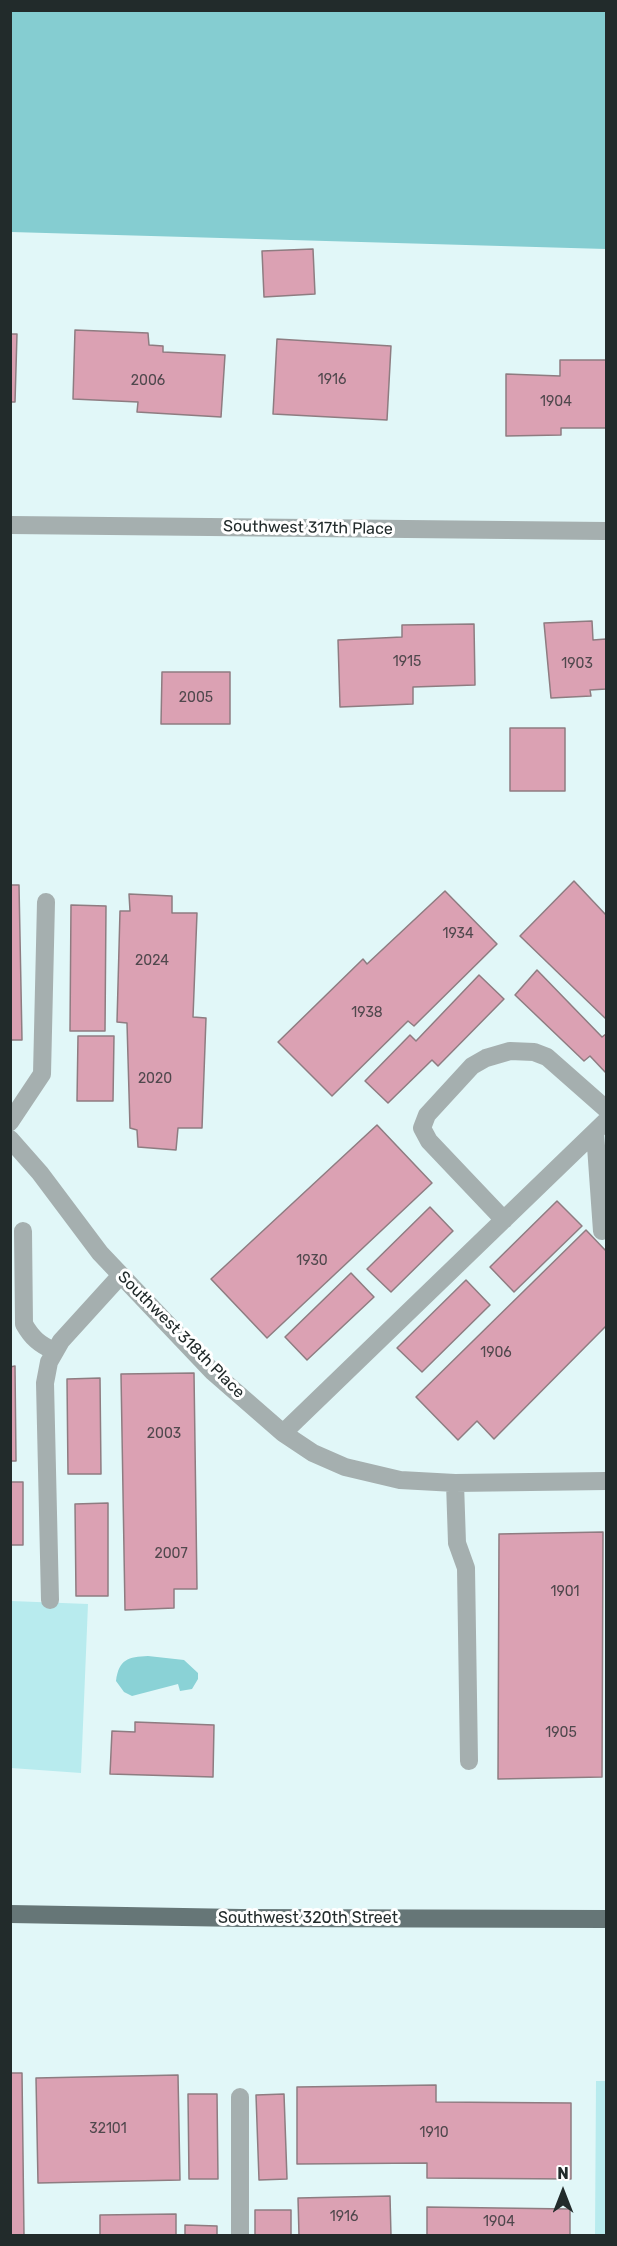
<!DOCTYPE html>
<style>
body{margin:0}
#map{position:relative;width:617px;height:2246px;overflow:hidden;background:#e1f7f8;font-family:Rubik,sans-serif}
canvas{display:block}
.frame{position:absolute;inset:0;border:12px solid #222b2b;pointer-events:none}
.north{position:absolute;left:533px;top:2162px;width:60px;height:60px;-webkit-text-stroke:4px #fff;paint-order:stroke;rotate:0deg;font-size:16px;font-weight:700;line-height:24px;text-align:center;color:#222b2b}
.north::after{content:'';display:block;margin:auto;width:21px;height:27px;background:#222b2b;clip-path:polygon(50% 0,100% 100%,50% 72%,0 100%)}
</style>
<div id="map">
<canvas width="617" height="2246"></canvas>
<div class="frame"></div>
<div class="north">N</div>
</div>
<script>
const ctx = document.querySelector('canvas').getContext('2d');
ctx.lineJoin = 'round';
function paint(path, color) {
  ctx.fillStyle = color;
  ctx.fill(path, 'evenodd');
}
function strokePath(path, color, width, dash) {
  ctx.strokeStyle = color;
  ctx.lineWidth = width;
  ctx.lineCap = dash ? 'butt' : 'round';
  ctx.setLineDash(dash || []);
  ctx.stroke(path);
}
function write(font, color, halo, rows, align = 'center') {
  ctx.font = font + ' Rubik,sans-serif';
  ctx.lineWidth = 6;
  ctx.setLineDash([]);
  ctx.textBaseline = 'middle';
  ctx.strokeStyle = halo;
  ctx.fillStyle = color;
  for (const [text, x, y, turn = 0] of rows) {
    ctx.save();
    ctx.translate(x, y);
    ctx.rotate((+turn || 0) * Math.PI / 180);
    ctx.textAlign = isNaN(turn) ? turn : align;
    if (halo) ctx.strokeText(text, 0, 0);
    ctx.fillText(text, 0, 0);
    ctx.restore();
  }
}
const green = new Path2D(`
 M11 1601 88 1604 81 1773 11 1768Z
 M596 2081H606V2235H595Z`);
const forest = new Path2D(`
 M11 10 606 11V249L11 232Z`);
const water = new Path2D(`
 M148 1656 184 1660 198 1673V1679L192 1689 180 1691 178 1684 132 1696 124 1692 116 1681C119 1659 128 1657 148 1656Z`);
const building = new Path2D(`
 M313 249 315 294 264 297 262 251Z
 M75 330 148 333 149 345 163 346V352L225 355 221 417 137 412 138 402 73 399Z
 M10 334H17L15 402H10Z
 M277 339 391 346 387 420 273 414Z
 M560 360H606V428H561V435L506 436V374L560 376Z
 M592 621 593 640 606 639V689L590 690 591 696 551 698 544 623Z
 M474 624 475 685 413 687V704L340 707 338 640 402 637V625Z
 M162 672H230V724H161Z
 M510 728H565V791H510Z
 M574 881 606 915V1019L520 936Z
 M10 885H19L22 1040H10Z
 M445 891 497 944 414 1026 408 1021 332 1096 278 1042 363 959 367 964Z
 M129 894 172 896V913H197L193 1017 206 1018 202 1128H178L176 1150 138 1147 137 1130 130 1128 127 1023 117 1022 120 911H130Z
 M71 905 106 906 105 1031H70Z
 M537 970 602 1037 606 1034V1073L590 1056 584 1061 515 995Z
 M479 975 504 999 438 1066 432 1060 388 1103 365 1081 410 1035 416 1041Z
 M78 1036H114L113 1101H77Z
 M377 1125 432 1183 267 1338 211 1279Z
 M557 1201 582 1226 514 1292 490 1267Z
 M430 1207 453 1231 391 1292 367 1269Z
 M586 1230 606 1251V1326L494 1439 477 1421 458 1440 416 1397Z
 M351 1273 374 1297 307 1360 285 1337Z
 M466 1280 490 1305 422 1372 397 1348Z
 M15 1366 16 1461H10V1367Z
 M194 1373 197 1589H174V1608L125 1610 121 1374Z
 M100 1378 101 1474H68L67 1379Z
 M10 1482H23V1545H10Z
 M108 1503V1596H76L75 1504Z
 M603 1532 602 1777 498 1779 499 1534Z
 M135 1722 214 1725 213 1777 110 1774 112 1731 135 1732Z
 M10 2073H22L24 2236H10Z
 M178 2075 180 2180 38 2183 36 2078Z
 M436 2085V2102L571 2103V2179L427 2178V2163L297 2164V2087Z
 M188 2094H217L218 2179H189Z
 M284 2094 287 2179 259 2180 256 2095Z
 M390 2196 391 2236H299L298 2198Z
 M427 2207 570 2209V2236H427Z
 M255 2210H291V2236H255Z
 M176 2214V2236H100V2215Z
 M185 2225 217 2226V2236H185Z`);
const minor = new Path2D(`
 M10 525 606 531
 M10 1122 42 1074 46 902
 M595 1132 602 1231
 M10 1139 40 1173 100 1253 213 1372 283 1433 313 1453 345 1467 400 1480 455 1483 606 1481
 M504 1220 429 1141 422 1128 427 1115 472 1066 486 1058 510 1051 534 1052 547 1057 606 1109
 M23 1231 24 1324C32 1338 39 1344 54 1351
 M283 1433 606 1121
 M455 1483 457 1543 466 1568 469 1761
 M50 1600 45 1383 49 1362 61 1341 121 1275
 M240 2097V2236`);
const primary = new Path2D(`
 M10 1914 241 1918 606 1919`);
const numberNames = [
 ["1916",332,380],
 ["2006",148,381],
 ["1904",556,402],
 ["1915",407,662],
 ["1903",577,664],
 ["2005",196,698],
 ["1934",458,934],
 ["2024",152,961],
 ["1938",367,1013],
 ["2020",155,1079],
 ["1930",312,1261],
 ["1906",496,1353],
 ["2003",164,1434],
 ["2007",171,1554],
 ["1901",565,1592],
 ["1905",561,1733],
 ["32101",108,2129],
 ["1910",434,2133],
 ["1916",344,2217],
 ["1904",499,2222]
];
const streetNames = [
 ["Southwest 317th Place",308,528,1],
 ["Southwest 318th Place",181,1335,45],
 ["Southwest 320th Street",308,1918]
];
paint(green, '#b8ebee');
paint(forest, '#85cdd1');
paint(water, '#8ad2d6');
paint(building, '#dba1b3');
strokePath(building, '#8e7c81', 1.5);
strokePath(minor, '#a5afaf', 18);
strokePath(primary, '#667677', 18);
write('14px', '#50484d', null, numberNames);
write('16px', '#222b2b', '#fff', streetNames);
</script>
